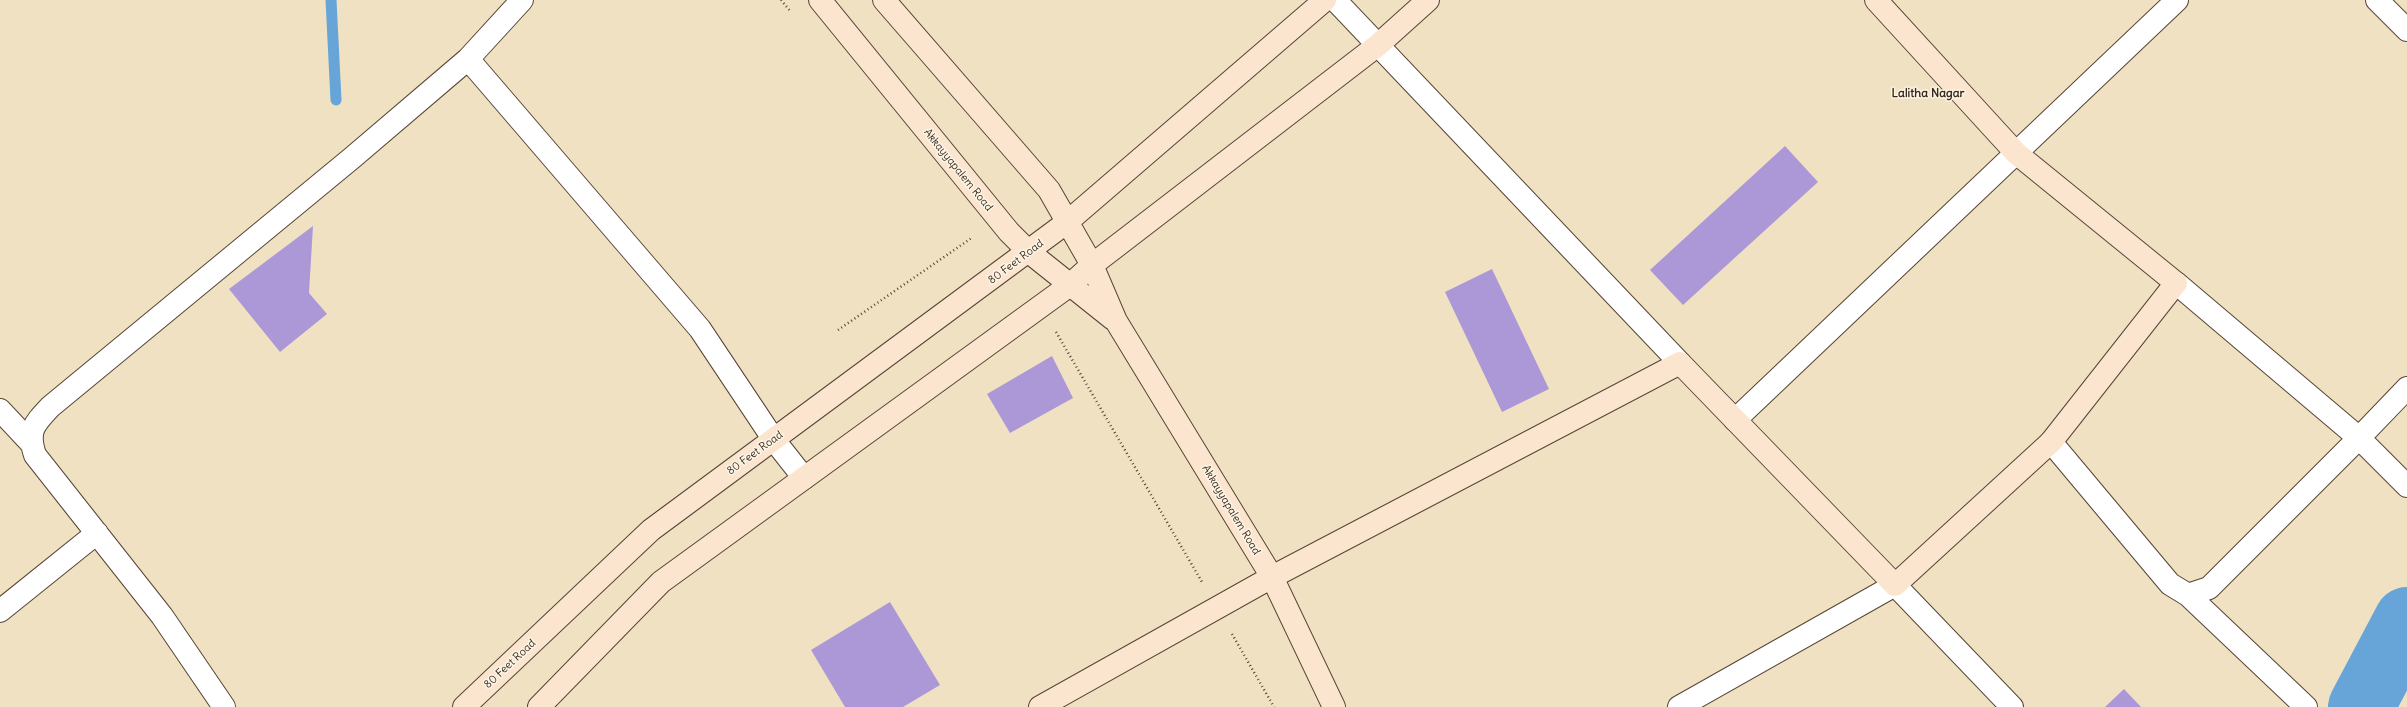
<!DOCTYPE html>
<style>
body{margin:0}
canvas{display:block;background:#efe1c1}
</style>
<canvas width="2407" height="707"></canvas>
<script>
const ctx = document.querySelector('canvas').getContext('2d');
ctx.lineJoin = 'round';
function strokePath(path, color, width, dash) {
  ctx.strokeStyle = color;
  ctx.lineWidth = width;
  ctx.lineCap = dash ? 'butt' : 'round';
  ctx.setLineDash(dash || []);
  ctx.stroke(path);
}
function paint(path, color) {
  ctx.fillStyle = color;
  ctx.fill(path, 'evenodd');
}
function write(font, color, halo, rows, align = 'center') {
  ctx.font = font + ' Delius,sans-serif';
  ctx.lineWidth = 3;
  ctx.setLineDash([]);
  ctx.textBaseline = 'middle';
  ctx.strokeStyle = halo;
  ctx.fillStyle = color;
  for (const [text, x, y, turn = 0] of rows) {
    ctx.save();
    ctx.translate(x, y);
    ctx.rotate((+turn || 0) * Math.PI / 180);
    ctx.textAlign = isNaN(turn) ? turn : align;
    if (halo) ctx.strokeText(text, 0, 0);
    ctx.fillText(text, 0, 0);
    ctx.restore();
  }
}
const stream = new Path2D(`
 M331 0 336 100`);
const river = new Path2D(`
 M2361 707 2407 620`);
const building = new Path2D(`
 M1785 146 1818 182 1683 305 1650 270Z
 M313 226 309 293 327 314 280 352 229 289Z
 M1492 269 1549 389 1502 412 1445 292Z
 M1052 356 1073 398 1010 433 987 394Z
 M890 602 940 685 903 707H845L811 650Z
 M2124 689 2141 707H2105Z`);
const path = new Path2D(`
 M781 0 791 12
 M838 330 973 237
 M1056 332 1202 582
 M1232 634 1274 707`);
const street = new Path2D(`
 M1335 0 1680 363
 M2377 0 2407 30
 M468 59 700 329 774 440 804 478
 M2176 283 2359 438 2407 388
 M0 410 30 442
 M1735 420 2177 0
 M2051 442 2170 584 2188 595 2209 588 2359 438 2407 486
 M2188 595 2306 707
 M0 611 97 533
 M224 707 162 616 35 455C27 431 34 424 50 407L352 158 468 59 522 0
 M1679 707 1895 585 2012 707`);
const secondary = new Path2D(`
 M820 0 1009 232 1029 252 1113 319
 M884 0 1049 190 1092 265 1116 321 1272 577 1334 707
 M464 707 651 530 1066 223 1325 0
 M539 707 661 582 1070 285 1092 265 1378 45 1428 0
 M1040 707 1272 577 1680 363 1895 585 2051 442 2176 283 2016 153 1876 0`);
const streetNames = [
 ["Akkayyapalem Road",958,170,51],
 ["80 Feet Road",1016,262,-37],
 ["80 Feet Road",755,453,-36],
 ["Akkayyapalem Road",1231,510,59],
 ["80 Feet Road",510,664,-43]
];
const neighbourhoodNames = [
 ["Lalitha Nagar",1928,94]
];
strokePath(stream, '#67a5d9', 11);
strokePath(river, '#67a5d9', 66);
paint(building, '#ad98d7');
strokePath(street, '#564536', 24);
strokePath(secondary, '#564536', 24);
strokePath(path, '#564536', 2.5, [1, 3]);
strokePath(street, '#fff', 22);
strokePath(secondary, '#fce5cf', 22);
write('11px', '#3b2a1e', '#fcf5e5', streetNames);
write('bold 12px', '#3b2a1e', '#fcf5e5', neighbourhoodNames);
</script>
